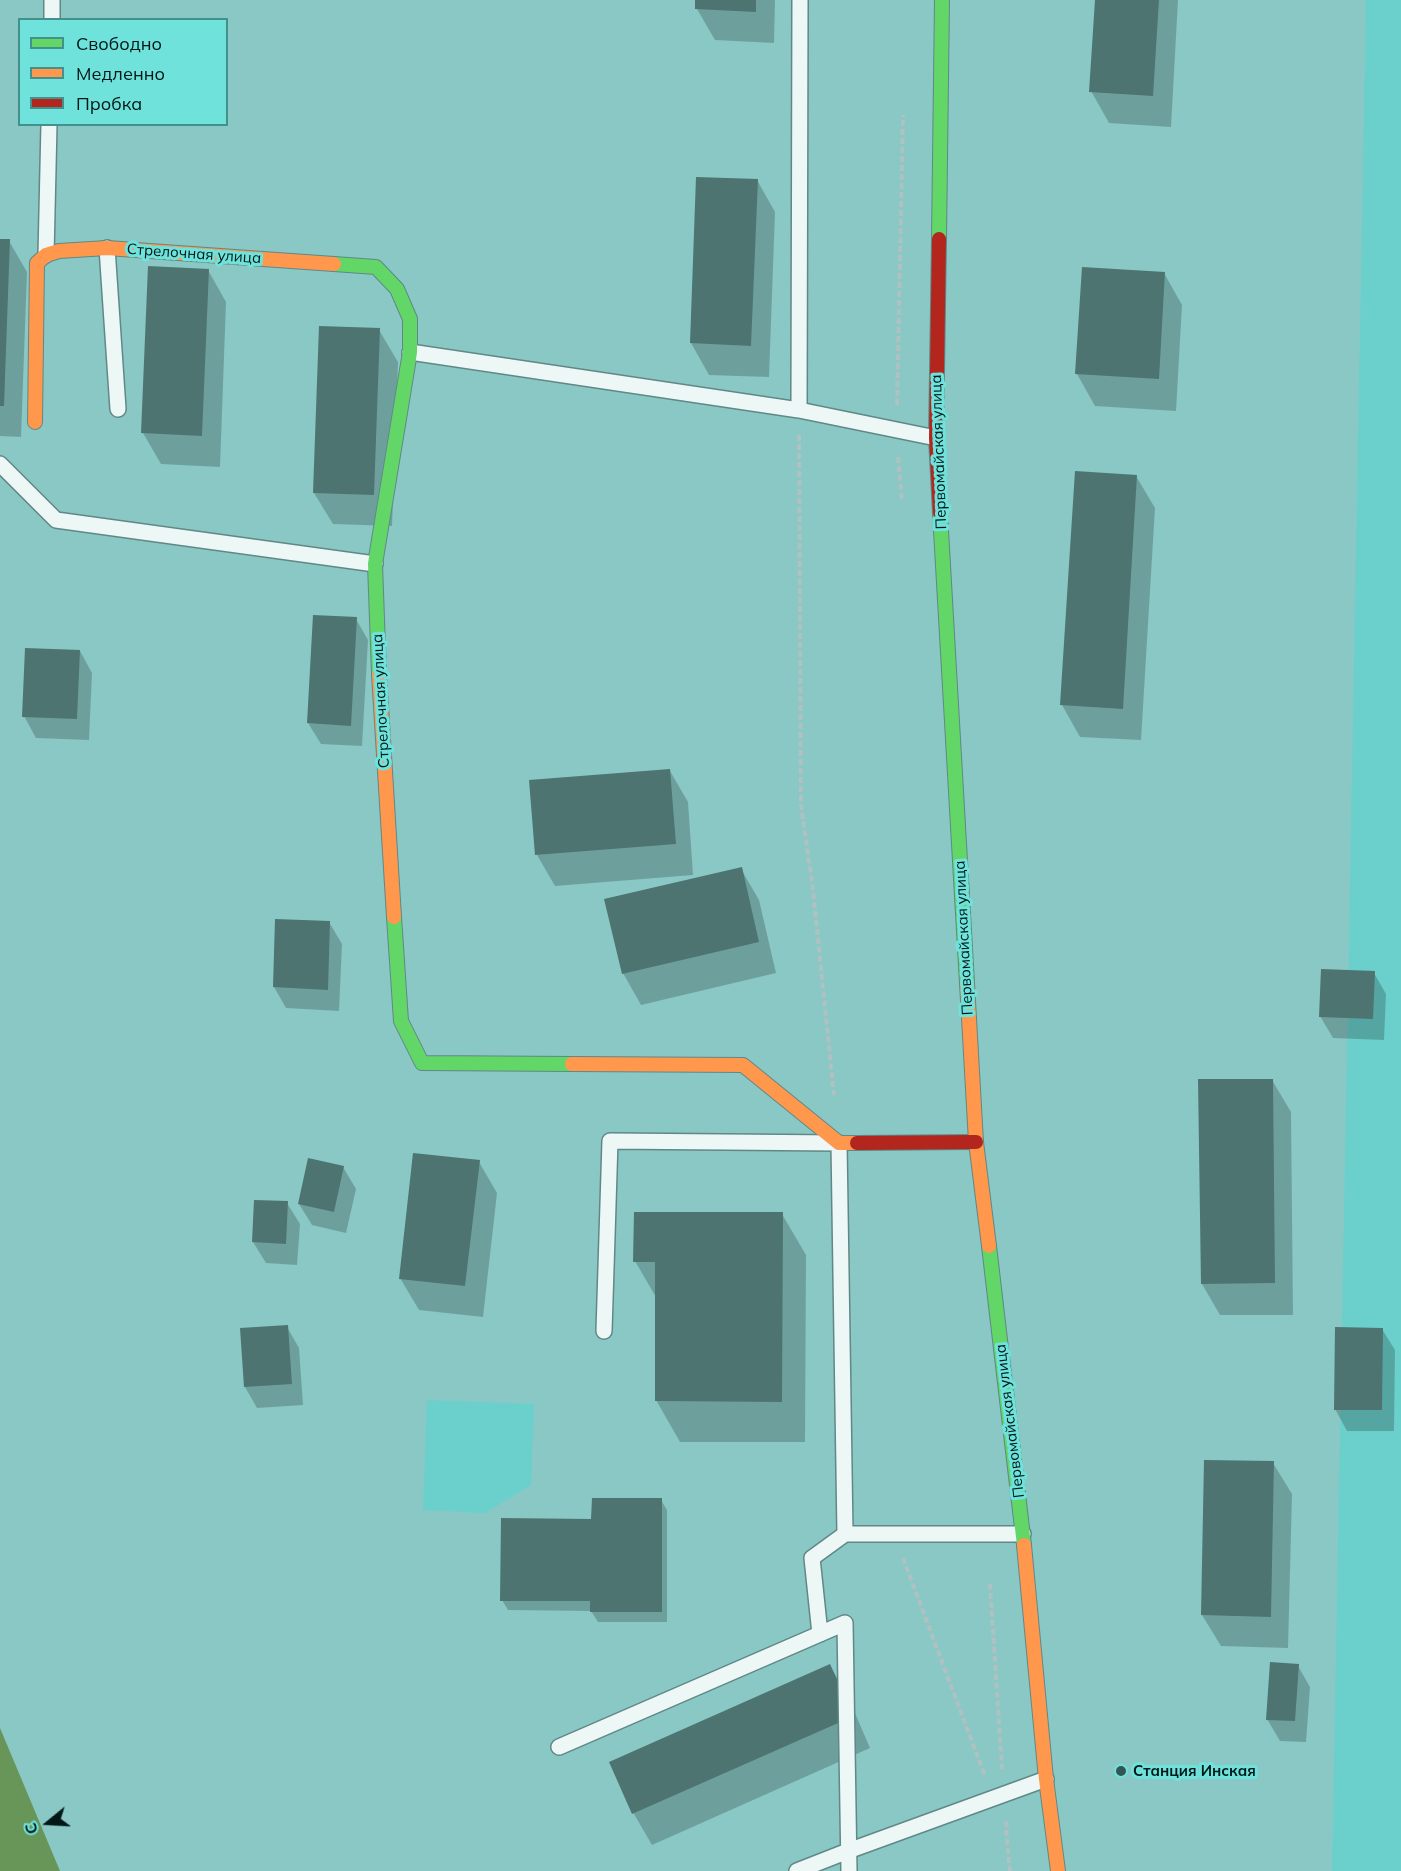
<!DOCTYPE html>
<meta charset="utf-8">
<style>
body{margin:0}
#map{position:relative;width:1401px;height:1871px;overflow:hidden;background:#89c8c5;font-family:Mulish,sans-serif}
canvas{display:block}
.legend{position:absolute;left:18px;top:18px;width:210px;height:108px;box-sizing:border-box;background:#6fe2dc;border:2px solid #43918d;margin:0;padding:8px 10px;list-style:none;font-size:18px;color:#011817}
.legend li{display:flex;align-items:center;gap:12px;height:30px}
.legend b{width:30px;border:2px solid #43918d}
.north{position:absolute;left:18px;top:1793px;width:60px;height:60px;-webkit-text-stroke:4px #6fe2dc;paint-order:stroke;rotate:252deg;font-size:16px;font-weight:700;line-height:24px;text-align:center;color:#011817}
.north::after{content:'';display:block;margin:auto;width:21px;height:27px;background:#011817;clip-path:polygon(50% 0,100% 100%,50% 72%,0 100%)}
</style>
<div id="map">
<canvas width="1401" height="1871"></canvas>
<ul class="legend">
<li><b style="height:8px;background:#63d668"></b>Свободно</li>
<li><b style="height:8px;background:#ff974d"></b>Медленно</li>
<li><b style="height:8px;background:#b3261e"></b>Пробка</li>
</ul>
<div class="north">С</div>
</div>
<script>
const ctx = document.querySelector('canvas').getContext('2d');
ctx.lineJoin = 'round';
function paint(path, color) {
  ctx.fillStyle = color;
  ctx.fill(path, 'evenodd');
}
function strokePath(path, color, width, dash) {
  ctx.strokeStyle = color;
  ctx.lineWidth = width;
  ctx.lineCap = dash ? 'butt' : 'round';
  ctx.setLineDash(dash || []);
  ctx.stroke(path);
}
function write(font, color, halo, rows, align = 'center') {
  ctx.font = font + ' Mulish,sans-serif';
  ctx.lineWidth = 6;
  ctx.setLineDash([]);
  ctx.textBaseline = 'middle';
  ctx.strokeStyle = halo;
  ctx.fillStyle = color;
  for (const [text, x, y, turn = 0] of rows) {
    ctx.save();
    ctx.translate(x, y);
    ctx.rotate((+turn || 0) * Math.PI / 180);
    ctx.textAlign = isNaN(turn) ? turn : align;
    if (halo) ctx.strokeText(text, 0, 0);
    ctx.fillText(text, 0, 0);
    ctx.restore();
  }
}
const built = new Path2D(`
 M1366 0H1401V1871H1332Z
 M427 1400 534 1404 531 1485 485 1513 423 1510Z`);
const water = new Path2D(`
 M0 1728 60 1871H0Z`);
const shadow = new Path2D(`
 M697 0H775L774 43 715 40 697 9Z
 M1096 0H1178L1171 127 1109 123 1091 91Z
 M698 178 757 180 775 212 769 377 709 375 691 343Z
 M0 240 9 241 27 272 21 437 0 436Z
 M208 270 226 302 220 467 161 464 143 433Z
 M1164 273 1182 305 1176 411 1095 406 1077 374Z
 M379 330 398 362 392 526 333 524 314 493Z
 M1136 476 1155 508 1141 740 1080 737 1062 705Z
 M356 619 368 640 362 746 321 744 308 723Z
 M80 651 92 673 89 740 36 738 24 716Z
 M670 771 688 802 693 875 555 886 537 855Z
 M741 869 759 900 776 973 641 1005 623 973Z
 M276 920 329 922 342 944 339 1011 286 1008 274 987Z
 M1374 973 1386 994 1384 1040 1333 1038 1320 1016Z
 M1272 1080 1291 1112 1293 1315H1220L1202 1284Z
 M479 1162 497 1193 483 1317 419 1310 400 1278Z
 M343 1167 356 1189 346 1233 312 1225 299 1204Z
 M287 1203 300 1224 297 1265 266 1263 253 1242Z
 M782 1214 806 1255 805 1442H680L656 1400 657 1299 635 1261Z
 M287 1327 299 1348 303 1405 257 1408 245 1387Z
 M1382 1329 1395 1350 1394 1431H1347L1335 1409Z
 M1273 1463 1292 1494 1288 1648 1221 1646 1202 1615Z
 M661 1500 667 1510V1622H598L591 1611 508 1610 502 1600 593 1520Z
 M830 1666 848 1697 870 1748 652 1845 634 1814 611 1763Z
 M1298 1666 1310 1687 1306 1742 1280 1741 1267 1719Z`);
const building = new Path2D(`
 M695 0H756V12L695 9Z
 M1095 0H1159L1153 96 1089 92Z
 M696 177 758 179 751 346 690 343Z
 M0 239H10L4 406H0Z
 M148 266 209 269 202 436 141 433Z
 M1082 267 1165 272 1159 379 1075 374Z
 M319 326 380 328 374 495 313 493Z
 M1075 471 1137 475 1123 709 1060 705Z
 M313 615 357 617 351 726 307 723Z
 M25 648 80 650 77 719 22 717Z
 M670 769 676 844 535 855 529 780Z
 M742 867 759 942 622 974 604 899Z
 M275 919 330 921 328 990 273 987Z
 M1321 969 1375 971 1373 1019 1319 1017Z
 M1198 1079H1273L1275 1283 1201 1284Z
 M413 1153 480 1160 465 1286 399 1279Z
 M308 1158 344 1166 334 1212 298 1204Z
 M254 1200 288 1201 286 1244 252 1242Z
 M634 1212H783L782 1402 655 1401V1262H633Z
 M288 1325 292 1384 244 1387 240 1328Z
 M1335 1327 1383 1328 1382 1410H1334Z
 M1204 1460 1274 1461 1271 1617 1201 1615Z
 M592 1498H662V1612H590V1601H500L501 1518 591 1519Z
 M1270 1662 1299 1664 1295 1721 1266 1720Z
 M830 1664 854 1716 632 1814 609 1762Z`);
const path = new Path2D(`
 M897 405 903 115
 M799 435 801 806 812 881 834 1095
 M898 457 902 501
 M903 1558 985 1776
 M990 1584 1002 1769
 M1006 1821 1007 1832
 M1006 1830 1010 1871`);
const lane = new Path2D(`
 M52 20V0
 M107 248 118 409
 M46 255 49 124
 M410 352 799 410 936 438
 M799 410 800 0
 M0 464 56 520 375 564
 M604 1331 610 1141 839 1143 845 1534
 M820 1634 812 1558 845 1534H1023
 M559 1747 845 1623 849 1871
 M797 1871 848 1851 1046 1779`);
const fast = new Path2D(`
 M939 239 942 0
 M334 264 376 267 397 289 410 319V352L375 564 379 674
 M940 513 967 983
 M394 917 401 1021 422 1063 572 1064
 M989 1246 1024 1545`);
const slow = new Path2D(`
 M35 422 37 263 46 255 59 251 107 248 334 264
 M379 674 394 917
 M967 983 976 1142 989 1246
 M572 1064 743 1065 839 1143H857
 M1024 1545 1046 1779 1058 1871`);
const jam = new Path2D(`
 M939 239 936 438 940 513
 M857 1143 976 1142`);
const markers = [
 [1121,1771,6,"#315654"]
];
const streetNames = [
 ["Стрелочная улица",194,254,4],
 ["Первомайская улица",939,452,-92],
 ["Стрелочная улица",381,701,-93],
 ["Первомайская улица",964,938,-93],
 ["Первомайская улица",1010,1421,-97]
];
const poiNames = [
 ["Станция Инская",1133,1771]
];
paint(built, '#6bd0cb');
paint(water, '#679658');
paint(shadow, '#0003');
paint(building, '#4d7470');
strokePath(lane, '#608886', 18);
strokePath(fast, '#608886', 16);
strokePath(slow, '#608886', 16);
strokePath(jam, '#608886', 16);
strokePath(path, '#afc1c0', 4, [6, 3]);
strokePath(lane, '#edf7f6', 15);
strokePath(fast, '#63d668', 14);
strokePath(slow, '#ff974d', 14);
strokePath(jam, '#b3261e', 14);
for (const [x, y, r, color] of markers) {
  const dot = new Path2D();
  dot.arc(x, y, r, 0, 2 * Math.PI);
  ctx.fillStyle = color;
  ctx.fill(dot);
  strokePath(dot, '#6fe2dc', 2);
}
write('15px', '#011817', '#6fe2dc', streetNames);
write('bold 15px', '#011817', '#6fe2dc', poiNames, 'left');
</script>
